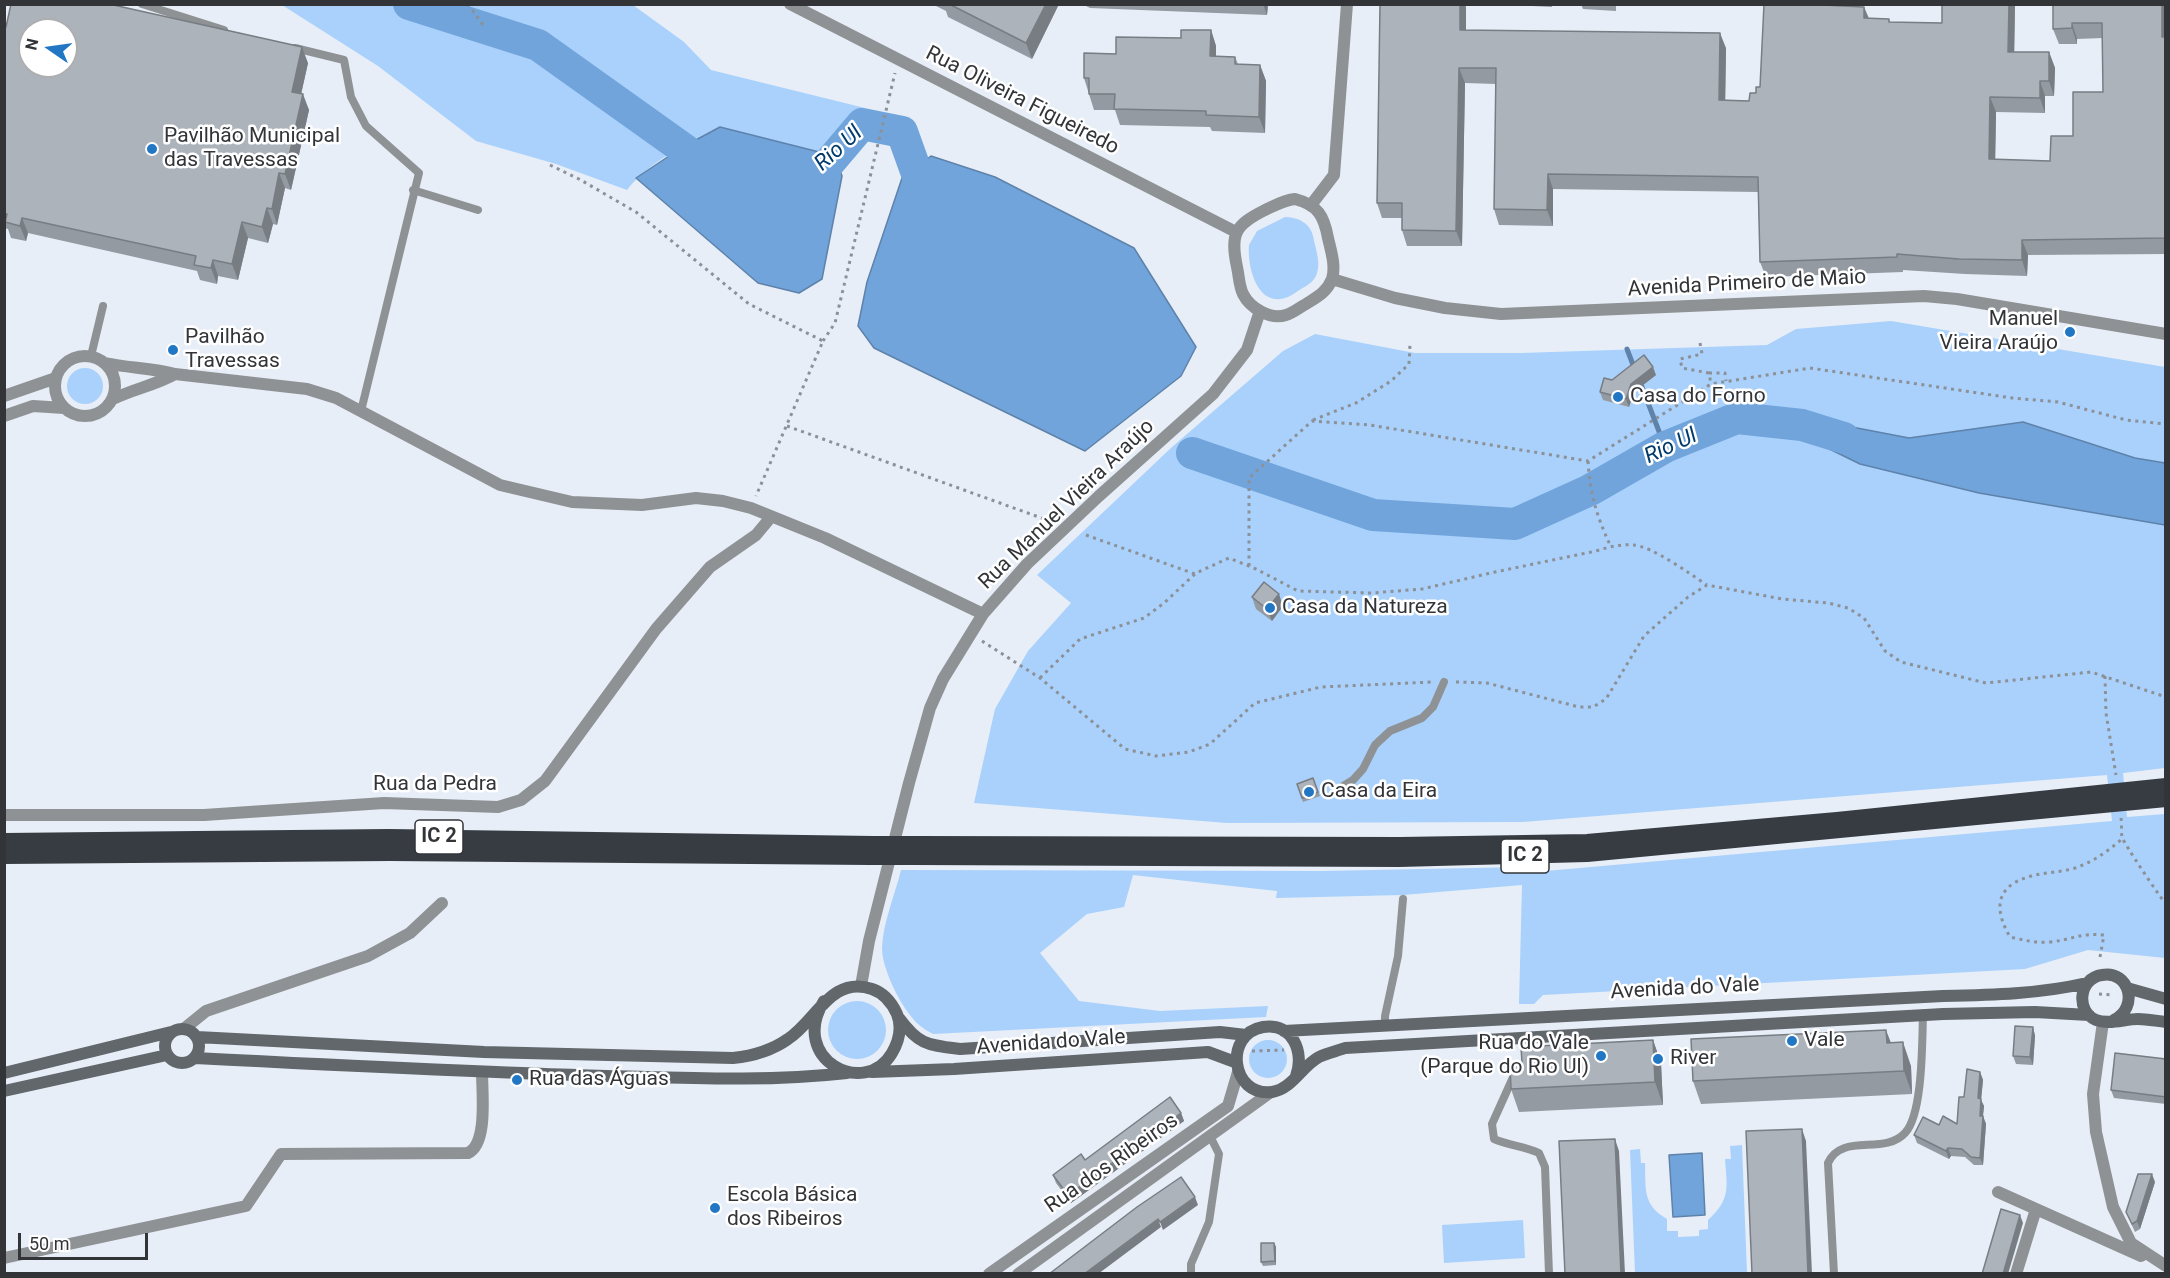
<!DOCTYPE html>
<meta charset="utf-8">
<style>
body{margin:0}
#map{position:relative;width:2170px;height:1278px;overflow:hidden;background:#e7eef7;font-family:Roboto,sans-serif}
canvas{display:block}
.frame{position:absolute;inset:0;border:6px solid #323438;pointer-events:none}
.north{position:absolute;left:18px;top:18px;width:60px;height:60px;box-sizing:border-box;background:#fff;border:2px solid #adaeaf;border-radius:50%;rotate:283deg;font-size:16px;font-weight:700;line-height:24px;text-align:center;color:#323438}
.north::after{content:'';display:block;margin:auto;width:21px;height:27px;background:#2277c5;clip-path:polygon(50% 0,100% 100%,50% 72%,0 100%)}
.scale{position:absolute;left:18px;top:1233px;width:130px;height:27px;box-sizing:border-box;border:3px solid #323438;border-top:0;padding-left:8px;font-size:18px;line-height:21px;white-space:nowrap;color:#323438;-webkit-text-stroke:4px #fff;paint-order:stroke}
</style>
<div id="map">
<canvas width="2170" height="1278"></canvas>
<div class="frame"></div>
<div class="north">N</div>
<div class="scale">50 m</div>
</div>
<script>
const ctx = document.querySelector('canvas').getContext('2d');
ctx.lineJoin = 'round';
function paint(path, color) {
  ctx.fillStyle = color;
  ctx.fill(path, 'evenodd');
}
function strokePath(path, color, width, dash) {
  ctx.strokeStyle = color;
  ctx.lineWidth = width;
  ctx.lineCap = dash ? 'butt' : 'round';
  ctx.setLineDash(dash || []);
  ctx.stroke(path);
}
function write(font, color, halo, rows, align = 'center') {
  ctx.font = font + ' Roboto,sans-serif';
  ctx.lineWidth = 5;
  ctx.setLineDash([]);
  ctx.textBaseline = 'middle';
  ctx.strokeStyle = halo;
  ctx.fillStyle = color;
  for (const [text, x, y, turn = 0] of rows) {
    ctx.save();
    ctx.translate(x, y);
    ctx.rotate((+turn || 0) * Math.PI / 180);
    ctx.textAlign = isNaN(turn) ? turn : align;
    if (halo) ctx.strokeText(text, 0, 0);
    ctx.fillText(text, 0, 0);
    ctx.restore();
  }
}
const green = new Path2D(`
 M282 5H633L684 42 711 70 865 108 832 155 720 127C688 144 649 161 627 190L556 164 476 141 378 66Z
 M1285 217C1298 217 1310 223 1313 236 1315 247 1321 262 1317 273 1315 281 1308 285 1301 289 1296 292 1290 297 1285 298 1256 307 1247 264 1249 245L1257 231Z
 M1891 321 2165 367V768L2123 773 2127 817 2165 814V958L2088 950 2025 969 1543 995 1534 1004H1519L1522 885 1403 895 1276 898 1277 891 1133 875 1124 907 1087 914 1040 953 1079 1001 1160 1011 1268 1006 1266 1017 933 1034C928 1031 922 1028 918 1024 902 1009 882 970 882 948 883 922 895 895 901 870L1323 871 1522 867 1523 873 2112 821 2107 775 1523 822 1227 823 974 803 995 709 1028 651 1071 603 1037 575 1172 447 1283 351 1315 334 1415 353H1521L1767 345 1796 329Z
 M67 386a18 18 0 1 1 36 0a18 18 0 1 1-36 0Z
 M828 1030a29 29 0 1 1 58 0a29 29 0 1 1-58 0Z
 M1249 1059a19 19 0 1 1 38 0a19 19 0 1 1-38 0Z
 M1742 1145 1747 1273H1635L1630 1150 1640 1149 1641 1163H1645C1646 1188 1642 1205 1667 1219V1231H1678V1237L1699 1236V1230L1708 1229V1220C1731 1199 1727 1188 1725 1159H1731L1730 1146Z
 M1523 1220 1525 1258 1444 1263 1442 1225Z`);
const water = new Path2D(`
 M720 127 835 156 842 176 822 279 799 293 758 283 636 178 681 148Z
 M931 156 995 177 1134 248 1196 347 1181 376 1085 451 874 348 858 326 867 282 902 178Z
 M2023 422 2135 458 2165 463V525L1979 493 1860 464 1807 438 1802 425 1831 423 1909 438Z
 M1702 1153 1705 1215 1673 1217 1669 1155Z`);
const stream = new Path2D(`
 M1627 349 1635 370
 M1640 382 1665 447`);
const river = new Path2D(`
 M409 4 538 45 716 172
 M801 179 823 170 862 124 902 132 930 210
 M1192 453 1373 515 1515 524 1590 490 1665 447 1737 418 1802 425 1844 438`);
const path = new Path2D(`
 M468 4 485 28
 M550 165 579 179 636 212 749 304 823 341 756 496
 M823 341 835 323 895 73
 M1700 343 1702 354 1680 359 1682 368 1709 373 1711 384
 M1709 373H1725L1726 381
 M1313 420 1356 403 1391 381 1409 364 1410 344
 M787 426 1047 520
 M1588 461C1590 494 1596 514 1610 545
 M1086 535 1195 574
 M1249 566V478L1312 421 1370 425 1588 461 1711 384 1810 368 2012 398 2058 402 2126 420 2166 424
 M982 641 1040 678 1125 749 1156 756 1189 752 1210 744 1255 703 1321 687 1432 682
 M2105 676 2106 713 2116 775
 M1040 678 1080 639 1144 618 1164 603 1196 573 1229 558 1256 569 1298 591 1372 593 1422 589 1495 572 1596 551C1608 547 1620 544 1633 545 1652 546 1690 574 1707 585
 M1456 682 1487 683 1579 707H1593L1606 699 1644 636 1688 597 1707 585 1782 599 1828 603 1848 608 1864 618 1885 651 1901 662 1986 683 2091 672 2166 697
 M2121 818C2122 824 2121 831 2122 837 2123 842 2161 899 2166 904
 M2100 957 2104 935C2081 932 2069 941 2048 942 2035 943 2023 940 2010 937 1996 913 1993 889 2025 878 2041 872 2059 873 2075 868 2093 862 2108 851 2122 839
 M2099 994 2113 995
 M1252 1051 1284 1050`);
const service = new Path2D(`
 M142 4 224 30
 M295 48 344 60 351 97 366 126 419 173 361 411
 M413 190 478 210
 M91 356 103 306
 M1340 788 1353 780 1363 769 1375 745 1390 731 1422 718 1433 707 1444 682
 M1385 1024V1016L1398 956 1403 899
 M1515 1073 1492 1124 1494 1139C1510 1146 1524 1146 1539 1153L1545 1167 1549 1274
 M1191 1274V1264L1209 1222 1219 1154 1210 1136
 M1834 1274 1828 1163C1842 1132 1884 1156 1905 1133 1923 1114 1922 1042 1923 1015`);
const minor = new Path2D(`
 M790 4 1236 232
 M1295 199C1318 205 1324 216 1328 238 1331 251 1336 266 1332 279 1327 292 1317 297 1306 304 1300 307 1293 313 1286 315 1270 320 1250 308 1243 294 1239 286 1239 276 1237 267 1230 234 1235 225 1265 210 1276 205 1284 200 1295 199Z
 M1311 205 1334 175 1347 4
 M1332 279 1395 298 1445 308 1501 314 1924 296 1957 299 2166 334
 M55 386a30 30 0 1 1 60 0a30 30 0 1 1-60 0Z
 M105 363C128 368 152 368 175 374L307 389 336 398 500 485 572 502 642 505 696 498 723 501 751 508 825 538 983 614
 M4 396 56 378
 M113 399C133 389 156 385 175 374
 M4 416 33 406 64 408
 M4 815H204L384 803 498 807 521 800 545 781 656 629 710 567 756 535 771 517
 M861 986 869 941 909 783 930 708 943 679 983 614 1027 564 1099 496 1213 394 1247 350 1260 311
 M2103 1022 2093 1094 2096 1132 2113 1207 2131 1243 2166 1266
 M185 1028 206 1011 368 956 410 933 442 903
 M1998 1192 2141 1256
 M4 1258 246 1206 281 1154 468 1153C488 1144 482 1093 482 1072
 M2016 1274 2036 1209`);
const tertiary = new Path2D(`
 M989 1274 1228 1106 1238 1072
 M1018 1274 1271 1092`);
const secondary = new Path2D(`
 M2127 988 2166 999
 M899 1018C919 1045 927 1045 960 1049L1220 1032 1246 1035
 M2114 1020C2139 1008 2130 970 2102 975 2079 978 2075 1011 2096 1020 2108 1025 2125 1019 2138 1019 2147 1019 2156 1021 2166 1022
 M165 1046a17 17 0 1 1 34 0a17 17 0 1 1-34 0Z
 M1284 1031 1943 996C1992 995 2039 994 2087 983
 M197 1037 484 1052 733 1058C753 1056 771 1051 788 1039 816 1021 831 975 872 989 884 993 892 1003 897 1014 902 1027 899 1041 892 1053 865 1099 788 1059 824 1001
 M195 1058C332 1065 469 1072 607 1076 687 1078 767 1082 847 1073
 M872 1072 954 1069 1208 1052 1235 1062
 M4 1073 171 1032
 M1296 1076C1305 1052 1292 1022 1263 1027 1223 1034 1231 1097 1272 1092 1292 1089 1302 1066 1319 1057 1327 1053 1337 1051 1345 1048L1943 1014 2035 1012 2089 1015
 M4 1091 167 1055`);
const trunk = new Path2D(`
 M4 841 389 837 873 844
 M915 844 1400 845 1587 842 1837 820 2166 786
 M4 856 390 853 870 857
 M914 857 1399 859 1587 854 2166 799`);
const trunkBridge = new Path2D(`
 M873 844H915
 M870 857H914`);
const wall = new Path2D(`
 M932 4H1059L1032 59 948 17 946 11Z
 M1082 4H1268L1267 15 1090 8Z
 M1380 4H1465L1466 8V30L1726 48 1725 100 1749 101 1760 87 1864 7 1869 18 1889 19 1890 22 1942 23 2015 4 2014 52H2049L2055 68 2054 96H2045V113L1996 112 1995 159 2050 161 2073 136 2103 92V38L2077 39V44H2059L2053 29V4H2166V254L2028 255 2027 276 1965 274 1903 270V272L1766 277 1760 262 1758 192 1553 189V226L1499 225 1494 209 1496 84 1465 83 1462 246H1407L1402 230V218H1382L1377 203Z
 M1531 4H1552V7L1532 6Z
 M1581 4H1616V11L1583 9Z
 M4 27 308 63 301 94 309 110 291 190 285 188 277 225 273 224 268 243 248 238 238 280 218 276 217 284 200 280 197 271 28 233 26 241 11 238 8 229 4 228Z
 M1211 30 1216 46V56L1235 57 1238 64 1260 65 1266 81 1265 133 1212 131 1210 127 1120 125 1115 110H1094L1084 78 1116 54Z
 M1656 375 1634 392 1629 407 1603 400 1600 392 1612 380Z
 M1252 597 1283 606 1272 621 1256 609Z
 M1313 778 1320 796 1303 802 1297 784Z
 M2033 1027 2035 1036 2033 1065 2016 1064 2013 1056Z
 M1653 1040 1661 1063 1663 1105 1519 1112 1511 1089 1522 1063Z
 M1891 1043 1911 1066 1912 1094 1701 1104 1693 1081Z
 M2166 1059V1104L2114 1098 2111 1090Z
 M1980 1072 1983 1080 1981 1100 1984 1106 1983 1116 1986 1124 1983 1165H1974L1965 1157 1951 1156 1949 1159 1917 1143 1914 1135 1939 1125 1957 1124Z
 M1181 1113 1184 1121 1071 1203 1056 1183 1053 1175Z
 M2155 1182 2140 1229 2135 1232 2126 1212Z
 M1274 1243 1276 1247V1265L1263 1266 1261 1262Z`);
const shadedWall = new Path2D(`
 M1046 4H1059L1032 59 1026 43Z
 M1263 4H1268L1267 15Z
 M1460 4H1465L1466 8V45L1460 30Z
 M2009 4H2015L2014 67 2008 52Z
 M2162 4H2166V46L2162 37Z
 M1864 7 1870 23 1864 18Z
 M2072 23 2077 39V44L2072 28Z
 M1211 30 1216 46V72L1210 56Z
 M1720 33 1726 48 1725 116 1719 100Z
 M302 47 308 63 298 108 292 92Z
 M2049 52 2055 68 2054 96 2049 81Z
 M1260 65 1266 81 1265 133 1259 117Z
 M1459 68 1465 83 1462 246 1456 231Z
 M2040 81 2045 96V113L2040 98Z
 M303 94 309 110 291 190 285 174Z
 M1990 97 1996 112 1995 174 1989 159Z
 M279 173 285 188 277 225 272 209Z
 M1548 174 1553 189V226L1547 210Z
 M267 208 273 224 268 243 262 227Z
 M22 218 28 233 26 241 20 226Z
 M242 222 248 238 238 280 232 264Z
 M2022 240 2028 255 2027 276 2022 260Z
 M213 260 218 276 217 284 211 268Z
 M1653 367 1656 375 1634 392 1629 407 1626 399 1631 384Z
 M1279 594 1283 606 1272 621 1267 609Z
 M2033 1027 2035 1036 2033 1065 2030 1057Z
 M1886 1030 1895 1053 1887 1043Z
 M1653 1040 1661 1063 1663 1105 1655 1082Z
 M1903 1042 1911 1066 1912 1094 1904 1071Z
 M1980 1072 1983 1080 1981 1100 1984 1106 1982 1124 1980 1116 1978 1098Z
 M1181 1113 1184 1121 1071 1203 1068 1195Z
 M1983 1116 1986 1124 1983 1165 1980 1158Z
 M1802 1129 1806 1141 1812 1274H1808Z
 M1615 1139 1619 1151 1625 1274H1621Z
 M1948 1148 1951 1156 1949 1159 1946 1151Z
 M2152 1174 2155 1182 2140 1229 2137 1221Z
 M1195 1197 1198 1205 1163 1230 1160 1222Z
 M2020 1215 2023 1223 2008 1274H2003Z
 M1158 1219 1161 1227 1098 1274H1084Z
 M1274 1243 1276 1247V1265L1275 1261Z`);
const building = new Path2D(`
 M11 4H109L302 47 292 92 303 94 285 174 279 173 272 209 267 208 262 227 242 222 232 264 213 260 211 268 194 265 196 256 22 218 20 226 5 222 7 214H4V27H6ZM30 30H66V66H30Z
 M949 4H1046L1026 43Z
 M1380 4H1460V30L1720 33 1719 100 1749 101 1750 93H1756V87H1760L1764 4H1802L1864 7V18L1889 19V22L1942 23V4H2009L2008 52H2049V81H2040V98L1990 97 1989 159 2050 161 2051 136H2073V92H2103L2102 23H2072V28L2053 29V4H2162V37H2166V238L2022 240V260L1959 259 1897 254V257L1760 262 1758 177 1548 174 1547 210 1494 209 1496 68H1459L1456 231 1402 230V203H1377Z
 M1181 30H1211L1210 56 1235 57V64L1260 65 1259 117 1206 115V111L1114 109 1115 94H1089V78H1084V53L1116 54V37L1181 38Z
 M1644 355 1653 367 1631 384 1626 399 1600 392 1604 378 1612 380Z
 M1264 582 1279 594 1267 609 1252 597Z
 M1313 778 1318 792 1302 798 1297 784Z
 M2015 1026 2033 1027 2030 1057 2013 1056Z
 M1886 1030 1887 1043 1903 1042 1904 1071 1693 1081 1691 1039Z
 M1653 1040 1655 1082 1511 1089 1510 1064 1522 1063 1521 1047Z
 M2115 1053 2166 1059V1097L2111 1090Z
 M1967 1069 1980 1072 1978 1098 1981 1099 1980 1116H1983L1980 1158 1971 1157 1962 1149 1948 1148 1946 1151 1914 1135 1923 1117 1939 1125 1943 1116 1957 1124 1959 1097H1964Z
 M1170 1097 1181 1113 1068 1195 1053 1175 1081 1154 1085 1160Z
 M1802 1129 1808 1274H1752L1746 1131Z
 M1615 1139 1621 1274H1565L1559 1141Z
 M2138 1174H2152L2137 1221 2132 1224 2126 1212Z
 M1181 1177 1195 1197 1160 1222 1158 1219 1084 1274H1049L1137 1207Z
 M2001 1209 2020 1215 2003 1274H1982Z
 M1261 1243H1274L1275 1261 1261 1262Z`);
const markers = [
 [152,149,6,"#2277c5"],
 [2070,332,6,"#2277c5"],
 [173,350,6,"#2277c5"],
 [1618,397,6,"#2277c5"],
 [1270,608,6,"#2277c5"],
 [1309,792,6,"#2277c5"],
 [1792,1041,6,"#2277c5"],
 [1601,1056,6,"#2277c5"],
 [1658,1059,6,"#2277c5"],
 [517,1080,6,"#2277c5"],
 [715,1208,6,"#2277c5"]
];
const shields = [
 [439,837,48],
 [1525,856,48]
];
const shieldNames = [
 ["IC 2",439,837],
 ["IC 2",1525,856]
];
const streetNames = [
 ["Rua Oliveira Figueiredo",1022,101,27],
 ["Avenida Primeiro de Maio",1747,284,-3],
 ["Rua Manuel Vieira Araújo",1067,505,-44],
 ["Rua da Pedra",435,785],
 ["Avenida do Vale",1685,989,-3],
 ["Avenida do Vale",1051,1043,-4],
 ["Rua dos Ribeiros",1112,1164,-35]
];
const poiNames = [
 ["Pavilhão Municipal",164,137],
 ["das Travessas",164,161],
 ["Manuel",2058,320,"right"],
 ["Vieira Araújo",2058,344,"right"],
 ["Pavilhão",185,338],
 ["Travessas",185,362],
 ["Casa do Forno",1630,397],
 ["Casa da Natureza",1282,608],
 ["Casa da Eira",1321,792],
 ["Vale",1804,1041],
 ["Rua do Vale",1589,1044,"right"],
 ["(Parque do Rio Ul)",1589,1068,"right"],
 ["River",1670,1059],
 ["Rua das Águas",529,1080],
 ["Escola Básica",727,1196],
 ["dos Ribeiros",727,1220]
];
const waterNames = [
 ["Rio Ul",839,149,-42],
 ["Rio Ul",1671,447,-25]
];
paint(green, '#a9d1fc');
paint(water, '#71a4db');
strokePath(water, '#5e82aa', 1.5);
strokePath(stream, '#5e82aa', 5);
strokePath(river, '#71a4db', 32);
strokePath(path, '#8c9097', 3, [3, 4.5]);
strokePath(service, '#8f9295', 8);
strokePath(minor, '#8f9295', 12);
strokePath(tertiary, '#8f9295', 12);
strokePath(secondary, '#62676c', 12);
strokePath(trunk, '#373c42', 16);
strokePath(trunkBridge, '#373c42', 16);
paint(wall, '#949aa1');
paint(shadedWall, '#787d83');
paint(building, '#acb3bb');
strokePath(building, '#787d83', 1.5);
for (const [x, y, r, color] of markers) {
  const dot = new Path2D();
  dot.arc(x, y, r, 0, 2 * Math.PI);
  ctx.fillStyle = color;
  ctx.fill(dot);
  strokePath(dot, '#fff', 2);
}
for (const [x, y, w] of shields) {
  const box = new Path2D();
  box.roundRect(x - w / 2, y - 17, w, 34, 4.5);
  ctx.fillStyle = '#fff';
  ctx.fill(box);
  strokePath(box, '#323438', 1.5);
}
write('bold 20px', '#323438', null, shieldNames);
write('21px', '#323438', '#fff', streetNames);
write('21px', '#323438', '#fff', poiNames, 'left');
write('italic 22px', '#003a6b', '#fff', waterNames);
</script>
